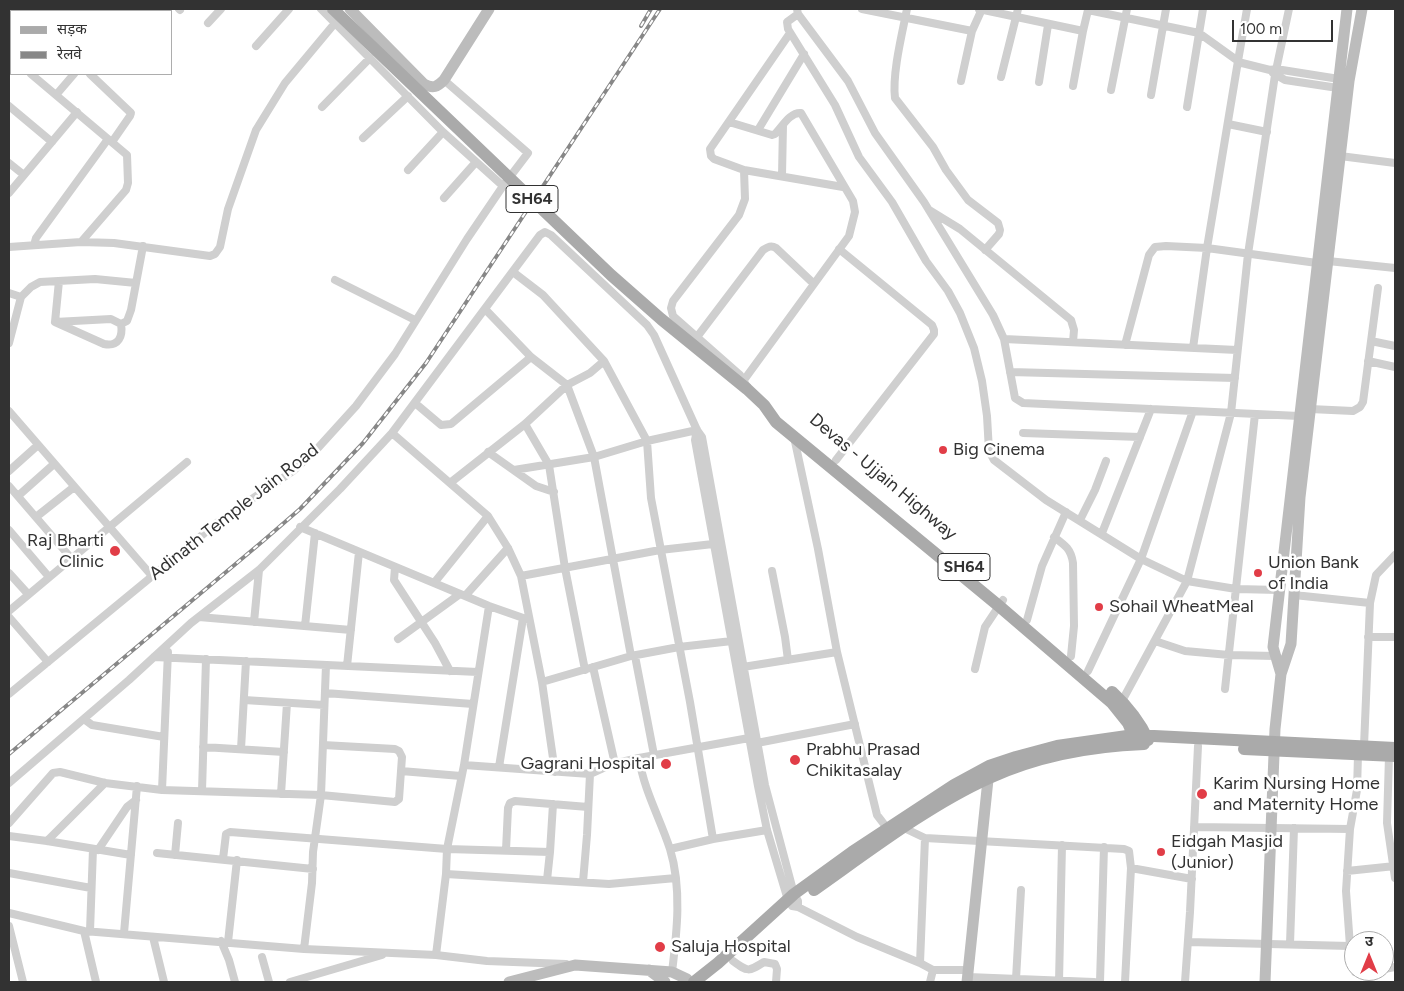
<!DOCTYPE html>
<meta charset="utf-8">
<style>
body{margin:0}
#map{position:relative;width:1404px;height:991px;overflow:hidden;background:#fff;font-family:Figtree,"Noto Sans Devanagari",sans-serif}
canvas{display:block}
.frame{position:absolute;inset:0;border:10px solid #323232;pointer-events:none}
.legend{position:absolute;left:10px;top:10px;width:162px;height:65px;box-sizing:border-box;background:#fff;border:1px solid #adadad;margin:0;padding:6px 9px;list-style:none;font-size:15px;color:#323232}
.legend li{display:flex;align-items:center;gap:10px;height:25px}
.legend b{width:25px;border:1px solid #adadad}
.north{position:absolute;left:1344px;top:931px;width:50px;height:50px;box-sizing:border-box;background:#fff;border:1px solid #adadad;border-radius:50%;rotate:0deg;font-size:14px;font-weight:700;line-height:20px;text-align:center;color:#323232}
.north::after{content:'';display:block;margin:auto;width:18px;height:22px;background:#e13d47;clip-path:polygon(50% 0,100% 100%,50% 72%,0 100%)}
.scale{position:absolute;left:1232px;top:20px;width:101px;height:22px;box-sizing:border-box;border:2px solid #323232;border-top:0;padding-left:6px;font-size:15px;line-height:18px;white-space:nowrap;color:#323232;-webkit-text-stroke:4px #fff;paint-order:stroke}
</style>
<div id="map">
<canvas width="1404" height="991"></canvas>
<div class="frame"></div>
<ul class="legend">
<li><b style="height:6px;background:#aaa"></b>सड़क</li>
<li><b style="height:6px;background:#878787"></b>रेलवे</li>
</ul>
<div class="north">उ</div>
<div class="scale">100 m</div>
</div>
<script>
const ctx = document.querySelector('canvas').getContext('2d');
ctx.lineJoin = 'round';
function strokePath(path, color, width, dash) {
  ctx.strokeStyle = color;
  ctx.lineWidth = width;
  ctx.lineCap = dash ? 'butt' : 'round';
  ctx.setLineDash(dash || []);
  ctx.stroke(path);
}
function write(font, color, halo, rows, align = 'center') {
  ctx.font = font + ' Figtree,sans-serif';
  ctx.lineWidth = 5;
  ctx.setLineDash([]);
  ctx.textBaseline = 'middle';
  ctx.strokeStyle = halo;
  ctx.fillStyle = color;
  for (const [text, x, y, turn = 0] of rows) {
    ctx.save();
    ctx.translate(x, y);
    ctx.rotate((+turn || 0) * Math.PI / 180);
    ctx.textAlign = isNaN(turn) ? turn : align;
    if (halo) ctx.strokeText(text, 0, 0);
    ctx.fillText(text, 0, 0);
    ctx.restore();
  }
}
const street = new Path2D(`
 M116 9 119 11
 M179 9 180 10
 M321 9 443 132 503 186
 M797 9 798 14 848 81 875 133 924 202 993 315 1004 339 1015 398 1023 403 1299 416
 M862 9 972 31 982 9
 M907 9C902 34 892 74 895 98L933 147 946 170 968 200 998 223 1000 230 999 234 985 250
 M979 9 1083 31 1088 10 1199 33 1238 61 1207 248 1193 348
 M1247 9 1238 61 1242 63 1270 70 1276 69 1339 79
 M25 11 28 9
 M77 11 79 9
 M128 11 131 9
 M798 14 787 22 788 29 835 105 859 157 892 202 926 261 948 291 960 313 974 348 982 381 987 416 989 451 994 460 1046 500 1141 559 1187 581 1236 589 1279 590
 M208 23 221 9
 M9 30 11 27
 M256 46 289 9
 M9 54 11 57
 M1273 73 1285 80 1338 88
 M31 74 127 155 128 183 126 190 81 242
 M90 74 131 113 130 116 112 142
 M1001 77 1018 9
 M961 81 972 31
 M1039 82 1048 25
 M1073 86 1083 31
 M1111 90 1127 9
 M56 95 74 74
 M1151 95 1166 9
 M9 106 52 142
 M322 107 370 58
 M1187 107 1203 9
 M729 122 772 135 775 134C782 127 790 112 801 113L853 201 855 212 849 236 744 380
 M1228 124 1267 132
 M758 130 804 54
 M363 138 408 96
 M1340 156 1395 163
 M9 163 24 175
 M408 170 443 132
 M744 170 843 187
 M782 176 783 125
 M9 193 77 112
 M444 198 476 162
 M929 210 960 229 1071 320 1074 330 1073 342
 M34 245 36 238 108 139
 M9 247 81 242 114 243 210 256 215 254 220 247 228 209 256 130 285 83 335 23
 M1328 261 1395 268
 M513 272 543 295 604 361 647 441 651 498 690 702 713 839
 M335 280 415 320
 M9 293 21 297
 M485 309 531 357 567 385 594 457 631 656
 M111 319 121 324C123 336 119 347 104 344L55 322Z
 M55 322 59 281
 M121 324 127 321 131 310 143 246
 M697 337 763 250C768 247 771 245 776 248L813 283
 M1004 339 1237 350
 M1371 341 1395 346
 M9 343 21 297 31 287 40 282 95 279 136 283
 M1125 345 1149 255 1155 247 1166 246 1207 248 1317 263
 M1368 361 1395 367
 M1010 372 1235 378
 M746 385 740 375 673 316 671 308 673 301 739 215 745 199 744 170 714 159 711 156 710 149 790 33
 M415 403 441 425 451 424 531 357
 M1310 409 1353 411 1360 407 1363 402 1378 288
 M9 411 152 576
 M525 424 549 465 565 568 585 670
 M697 430 695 440 758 786 767 830 788 900 792 906 798 907 857 937 920 963 933 970H969
 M392 433 488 516 508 548 521 576 542 682 555 772
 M1023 433 1140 437
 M794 437 818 549 837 652 877 815 887 828
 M488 452 536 486 554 492
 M836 460 934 334V330L932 325 839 249
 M514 470 594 457 647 441 697 430
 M9 471 38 445
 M450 483 525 424 567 385 590 373 604 361
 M9 486 71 558
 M18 496 54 464
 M36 517 74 487
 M1080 520 1095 490 1106 461
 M300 527 489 606 529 620
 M9 530 49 577
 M1102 533 1151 409
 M1054 537C1065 545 1071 549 1073 563L1074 626 1071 656
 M395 567 394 580 435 643 450 671
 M772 571 785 637 788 660
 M9 573 28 594
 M521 576 660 550 713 544
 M434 583 488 516
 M1294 595 1370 603 1376 575 1395 555
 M465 596 508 548
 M9 611 187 462
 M9 617 48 662
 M199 617 351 630
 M1027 620 1042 566 1066 512
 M254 622 259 570
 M305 626 315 533
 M1368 637H1395
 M398 639 460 594
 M1155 641 1185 651 1229 655 1275 656
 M635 656 654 755
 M154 657 478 672
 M347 666 359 552
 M593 667 615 764
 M743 667 837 652
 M975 669 985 627 1003 600
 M1088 671 1141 559 1193 411
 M542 682 631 656 679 647 732 641
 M1225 689 1255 414
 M325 693 473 704
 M9 694 218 522 293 471 317 449 356 406 395 354 467 239 503 186 528 153 444 80
 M244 700 324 705
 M1122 701 1187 581 1231 413 1248 254 1275 75 1289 9
 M84 719 92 725 164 737
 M757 743 855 724
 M1364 746 1370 603
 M203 747 284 752
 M241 749 246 661
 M1389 756 1387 823 1395 878
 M639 758C644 791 660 818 670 849 682 888 677 932 672 972
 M464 765 590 774 612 764 639 758 749 738
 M499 767 523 618
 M401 771 461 776
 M9 783 129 680 191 623 259 570 340 489 392 433 540 235 545 232 551 235 647 325 654 335 697 430 702 437 765 785 794 894 798 901V907
 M162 790 168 652
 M202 791 206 659
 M281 794 287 703
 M9 823 53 773 60 772 105 783 162 790 321 795 395 802 399 799 402 757 399 751 395 749 323 745
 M1194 827 1350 829
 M904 828 925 838 1124 849 1129 851 1131 868 1192 879
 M9 836 47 841 131 855
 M47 841 105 783
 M670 849 713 839 767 830
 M98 850 127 807 136 800
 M506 850 508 808 510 803 515 801 588 807
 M550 852 553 804
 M157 853 313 869
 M175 855 178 823
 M223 859 226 834 230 832 447 849 550 852 547 880
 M1347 871 1395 866
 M9 873 91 888
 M446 874 609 884 676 878
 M583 882 587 835 590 774
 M9 913 84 931 304 949 436 955 487 961 566 964
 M9 926 23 982
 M84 931 96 982
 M90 931 93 849
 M124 933 137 786
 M153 937 164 982
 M221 941 229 960 235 982
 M228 942 237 860
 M1188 942 1350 946
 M1290 944 1294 828
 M304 949 312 883 313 852 321 795 326 665
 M436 955 446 874 447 849 464 765 489 606
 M262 957 269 982
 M733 961C748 972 748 972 764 962L775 964 777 969 776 982
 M920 963 925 838
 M1354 966 1350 946 1346 891 1350 829 1357 790 1358 755
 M1384 969 1395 967
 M1355 972 1367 971
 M968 977 1094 982
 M1016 979 1021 890
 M290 982 382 955
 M930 982 933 970
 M1059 982 1062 845
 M1100 982 1104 847
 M1125 982 1131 868
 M1185 982 1190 912 1198 746`);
const secondary = new Path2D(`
 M350 9 424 84C433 89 437 87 444 80L489 9
 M1281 674 1273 647 1347 9
 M649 970 665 982
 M509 982 575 965 672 972 687 979
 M967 982 989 770
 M1265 982 1275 729 1281 674 1291 644 1300 497 1349 81 1362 9`);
const primary = new Path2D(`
 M333 9 611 275 661 319 747 389 764 405 776 422 999 606 1112 703 1128 723 1137 744
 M1112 692C1127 706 1140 722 1148 740
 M1244 749 1395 756
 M814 890C868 852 929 805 989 778 1037 756 1092 746 1144 744
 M694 982 718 963 794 894 852 852 954 785 989 766 1016 757 1057 746 1134 735 1395 748`);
const rail = new Path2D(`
 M641 26 651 9
 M9 754 263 541 300 509 363 443 426 363 660 9`);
const markers = [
 [943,450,5,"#e13d47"],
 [115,551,6,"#e13d47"],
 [1258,573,5,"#e13d47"],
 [1099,607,5,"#e13d47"],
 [795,760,6,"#e13d47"],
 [666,764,6,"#e13d47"],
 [1202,794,6,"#e13d47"],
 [1161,852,5,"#e13d47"],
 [660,947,6,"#e13d47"]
];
const shields = [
 [532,199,52],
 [964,567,52]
];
const shieldNames = [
 ["SH64",532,199],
 ["SH64",964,567]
];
const poiNames = [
 ["Big Cinema",953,450],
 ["Raj Bharti",104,541,"right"],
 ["Clinic",104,562,"right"],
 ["Union Bank",1268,563],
 ["of India",1268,584],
 ["Sohail WheatMeal",1109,607],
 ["Prabhu Prasad",806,750],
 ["Chikitasalay",806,771],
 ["Gagrani Hospital",655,764,"right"],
 ["Karim Nursing Home",1213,784],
 ["and Maternity Home",1213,805],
 ["Eidgah Masjid",1171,842],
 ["(Junior)",1171,863],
 ["Saluja Hospital",671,947]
];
const streetNames = [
 ["Devas - Ujjain Highway",883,477,40],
 ["Adinath Temple Jain Road",234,512,-38]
];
strokePath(street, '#cfcfcf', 8);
strokePath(secondary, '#bcbcbc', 11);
strokePath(primary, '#aaa', 12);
strokePath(rail, '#878787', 4);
strokePath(rail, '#fff', 2, [5.5]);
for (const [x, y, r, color] of markers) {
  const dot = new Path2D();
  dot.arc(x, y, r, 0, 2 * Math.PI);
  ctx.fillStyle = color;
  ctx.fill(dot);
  strokePath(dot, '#fff', 2);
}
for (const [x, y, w] of shields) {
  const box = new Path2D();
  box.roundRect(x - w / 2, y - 13.5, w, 27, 4);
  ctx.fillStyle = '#fff';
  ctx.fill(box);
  strokePath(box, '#323232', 1);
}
write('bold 16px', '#323232', null, shieldNames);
write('18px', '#323232', '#fff', poiNames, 'left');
write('18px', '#323232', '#fff', streetNames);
</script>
